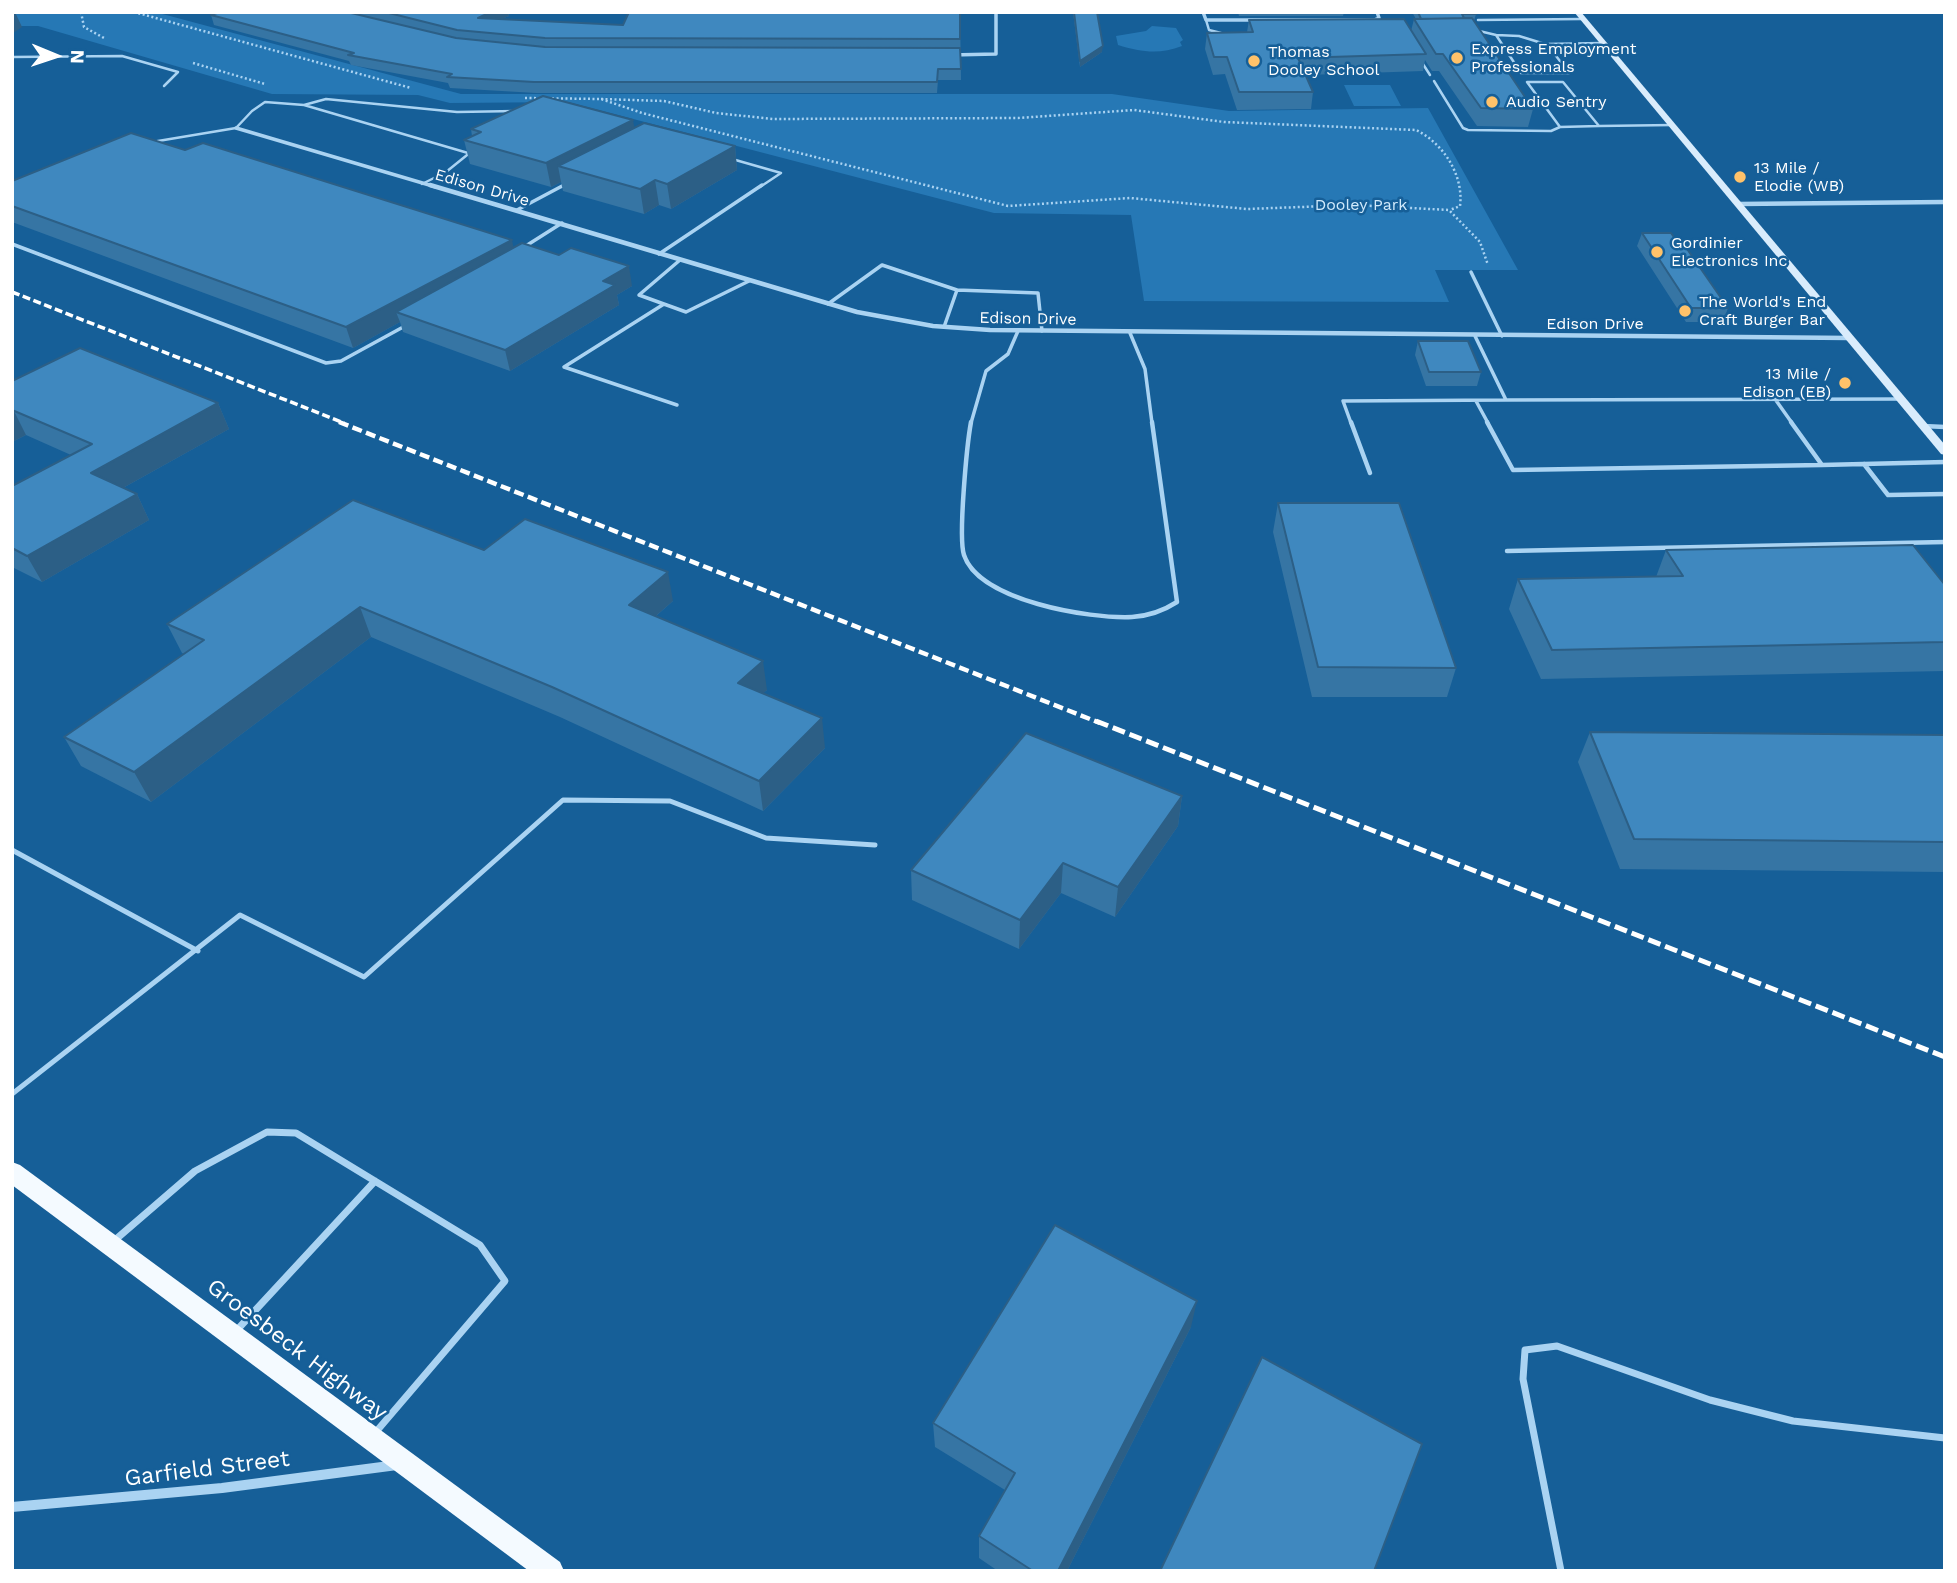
<!DOCTYPE html>
<style>
body{margin:0}
#map{position:relative;width:1957px;height:1583px;overflow:hidden;background:#165f98;font-family:"Work Sans",sans-serif}
canvas{display:block}
.frame{position:absolute;inset:0;border:14px solid #fff;pointer-events:none}
.north{position:absolute;left:21px;top:21px;width:70px;height:70px;-webkit-text-stroke:5px #165f98;paint-order:stroke;rotate:92deg;font-size:19px;font-weight:700;line-height:28px;text-align:center;color:#fff}
.north::after{content:'';display:block;margin:auto;width:24px;height:32px;background:#fff;clip-path:polygon(50% 0,100% 100%,50% 72%,0 100%)}
</style>
<div id="map">
<canvas width="1957" height="1583"></canvas>
<div class="frame"></div>
<div class="north">N</div>
</div>
<script>
const ctx = document.querySelector('canvas').getContext('2d');
ctx.lineJoin = 'round';
function paint(path, color) {
  ctx.fillStyle = color;
  ctx.fill(path, 'evenodd');
}
function strokePath(path, color, width, dash) {
  ctx.strokeStyle = color;
  ctx.lineWidth = width;
  ctx.lineCap = dash ? 'butt' : 'round';
  ctx.setLineDash(dash || []);
  ctx.stroke(path);
}
function write(font, color, halo, rows, align = 'center') {
  ctx.font = font + ' "Work Sans",sans-serif';
  ctx.lineWidth = 5;
  ctx.setLineDash([]);
  ctx.textBaseline = 'middle';
  ctx.strokeStyle = halo;
  ctx.fillStyle = color;
  for (const [text, x, y, turn = 0] of rows) {
    ctx.save();
    ctx.translate(x, y);
    ctx.rotate((+turn || 0) * Math.PI / 180);
    ctx.textAlign = isNaN(turn) ? turn : align;
    if (halo) ctx.strokeText(text, 0, 0);
    ctx.fillText(text, 0, 0);
    ctx.restore();
  }
}
const green = new Path2D(`
 M12 12H155L461 94H1112L1229 111 1428 108 1518 270H1435L1449 302 1144 301 1131 215 994 213 568 102 450 103 418 95 272 94 38 26H12Z
 M1152 26 1176 28 1183 40 1180 42 1182 46C1159 55 1141 52 1118 45L1116 36 1146 31Z
 M1344 85H1390L1401 106H1354Z`);
const path = new Path2D(`
 M81 12 84 27 104 38
 M134 12 411 88
 M193 63 265 84
 M525 98 601 99 642 113 1008 206 1130 198 1247 209 1355 205 1449 210 1480 242 1488 265
 M601 99 664 101 716 113 773 119 1018 118 1134 110 1224 122 1416 130C1443 143 1464 175 1460 206L1450 210`);
const serviceFar4 = new Path2D(`
 M1206 20 1209 30 1221 33
 M1478 20 1582 19
 M1475 30 1496 35
 M1547 44 1569 73H1521L1496 35 1519 36 1545 44 1603 43
 M12 57 122 56 178 72 164 86
 M1421 61 1430 75
 M1434 81 1463 128 1468 130 1551 131 1560 127
 M1527 82H1563L1599 126 1560 127Z
 M1599 126 1673 125
 M152 142 236 128 252 111 265 102 304 105
 M468 153 304 105 326 99 457 112 516 111
 M732 159 781 173 760 187
 M422 184 446 172 472 151
 M561 187 569 183`);
const serviceFar3 = new Path2D(`
 M517 210 564 185
 M12 244 326 363 341 361 405 326
 M521 249 562 223
 M659 254 762 185
 M680 260 639 295 686 312 749 281
 M1471 272 1502 336
 M957 290 1038 293 1042 331
 M664 304 564 367 677 405
 M828 304 882 265 957 290 944 327
 M1130 333 1145 369 1152 423
 M1475 336 1506 400 1901 399
 M1775 399 1792 423
 M1476 401 1488 423
 M971 423 986 371 1008 354 1018 331
 M1351 423 1343 401 1506 400`);
const serviceFar2 = new Path2D(`
 M971 422C967 444 958 537 964 555 979 601 1090 619 1132 617 1149 616 1163 611 1177 602L1152 422
 M1351 422 1370 473
 M1487 422 1513 470 1822 465
 M1791 422 1822 465 1945 462
 M1923 426 1945 427
 M1864 464 1888 495 1945 494
 M1507 551 1945 542`);
const serviceFar1 = new Path2D(`
 M12 850 198 951
 M12 1094 240 915 364 977 563 800 670 801 766 838 875 845`);
const service = new Path2D(`
 M115 1240 195 1171 267 1132 296 1133 480 1245 505 1281 375 1433
 M237 1330 375 1181
 M1561 1571 1523 1379 1525 1350 1557 1346 1710 1400 1793 1421 1945 1438`);
const minorFar2 = new Path2D(`
 M1203 12 1206 20H1374L1379 18 1377 12
 M951 55 996 54V12
 M236 128 436 187`);
const minorFar1 = new Path2D(`
 M430 185 857 312 933 326 990 330 1849 338
 M1738 204 1945 202`);
const minor = new Path2D(`
 M12 1507 222 1488 397 1465`);
const secondary = new Path2D(`
 M1574 12H1581L1945 445V455L1941 454Z`);
const primary = new Path2D(`
 M12 1162 20 1165 560 1562 564 1571H529L12 1185Z`);
const railFar2 = new Path2D(`
 M12 292 344 423`);
const railFar1 = new Path2D(`
 M339 422 1100 723`);
const rail = new Path2D(`
 M1096 721 1945 1057`);
const wall = new Path2D(`
 M220 12H508L509 16 501 19 623 25 960 12 961 80H938L937 93H536L450 88 448 83 351 65 349 61 214 25 211 15Z
 M1073 12H1097L1102 52 1080 67Z
 M1238 12H1344L1343 16H1239Z
 M1412 12H1475L1476 14 1474 21 1533 109 1528 127 1477 126 1439 71H1432L1425 60 1423 71 1306 75 1313 92 1311 109 1237 110 1225 74 1213 75 1205 49 1207 33 1247 32 1249 20 1411 31 1414 19H1416Z
 M634 128 735 146 737 170 671 209 659 205 644 214 563 191 561 182 551 187 470 164 464 140 472 136 471 129Z
 M185 150 514 248 632 286 617 295 619 305 510 371 403 332 400 322 353 348 12 222V181Z
 M1642 233 1728 308 1723 322H1686L1637 246Z
 M1418 341 1481 372 1477 386H1426L1415 355Z
 M12 381 218 403 229 429 123 488 137 494 149 520 42 582 12 567V486L71 455 26 435 12 442Z
 M1278 503 1456 668 1447 697H1312L1273 532Z
 M484 550 673 601 656 616 767 690 763 693 825 748 763 811 560 717 371 637 151 802 81 766 64 737 184 654 182 653 167 624Z
 M1666 550 1945 585V671L1541 679 1509 609 1518 579 1656 577Z
 M1590 732 1945 735V872L1620 869 1578 762Z
 M1182 796 1178 826 1115 917 1061 893 1019 949 912 900 911 870Z
 M1191 1327 1067 1571H998L979 1558V1536L1005 1490 935 1447 933 1423Z`);
const shadedWall = new Path2D(`
 M12 12H15L22 27 12 34Z
 M491 12H508L509 16 480 28 478 18Z
 M1103 46 1102 52 1080 67V61Z
 M633 120 637 143 558 166 561 182 551 187 546 163Z
 M735 146 737 170 671 209 667 184Z
 M655 180 659 205 644 214 640 189Z
 M512 240 516 260 396 312 400 322 353 348 346 327Z
 M629 266 632 286 617 295 619 305 510 371 505 350 603 281Z
 M218 403 229 429 103 499 91 473Z
 M13 409 26 435 12 442V410Z
 M137 494 149 520 42 582 27 556Z
 M668 572 673 601 635 634 629 605Z
 M360 607 371 637 151 802 134 772Z
 M763 661 767 690 743 712 738 683Z
 M822 718 825 748 763 811 759 781Z
 M1182 796 1178 826 1115 917 1118 887Z
 M1063 863 1061 893 1019 949 1020 920Z
 M1197 1301 1191 1327 1067 1571H1058Z`);
const building = new Path2D(`
 M220 12H347L456 38 545 47 960 48 961 69H938L937 82H534L447 77 452 74 348 55 354 53 211 15Z
 M385 12H491L478 18 623 25 629 12H960V39L545 38 457 30Z
 M1074 12H1097L1103 46 1080 61Z
 M1418 12H1475L1476 14H1462L1464 18 1421 19Z
 M1472 18 1533 109 1481 108 1443 54H1436L1414 19Z
 M1404 19 1426 54 1298 58 1313 92H1239L1227 57H1214L1207 33 1253 32 1249 20Z
 M543 96 633 120 546 163 464 140 481 132 471 129Z
 M644 123 735 146 667 184 655 180 640 189 558 166Z
 M131 133 185 150 203 143 512 240 346 327 12 206V181Z
 M1642 233H1671L1681 247 1685 246 1728 308H1691Z
 M522 243 559 255 571 248 629 266 603 281 615 285 505 350 396 312Z
 M1418 341H1468L1481 372H1429Z
 M80 348 218 403 91 473 137 494 27 556 12 548V486L92 444 12 410V381Z
 M353 500 484 550 525 519 668 572 629 605 763 661 738 683 822 718 759 781 552 687 360 607 134 772 64 737 204 640 167 624Z
 M1278 503H1399L1456 668 1318 667Z
 M1913 545 1945 585V642L1552 650 1518 579 1683 576 1666 550Z
 M1590 732 1945 735V842L1634 839Z
 M1026 733 1182 796 1118 887 1063 863 1020 920 911 870Z
 M1055 1225 1197 1301 1058 1571H1033L979 1536 1015 1473 933 1423Z
 M1262 1357 1422 1444 1374 1571H1160Z`);
const markers = [
 [1457,58,7,"#ffc26a"],
 [1254,61,7,"#ffc26a"],
 [1492,102,7,"#ffc26a"],
 [1740,177,7,"#ffc26a"],
 [1657,252,7,"#ffc26a"],
 [1685,311,7,"#ffc26a"],
 [1845,383,7,"#ffc26a"]
];
const farPoinames = [
 ["Express Employment",1471,49],
 ["Professionals",1471,67],
 ["Thomas",1268,52],
 ["Dooley School",1268,70],
 ["Audio Sentry",1506,102],
 ["13 Mile /",1754,168],
 ["Elodie (WB)",1754,186],
 ["Gordinier",1671,243],
 ["Electronics Inc",1671,261],
 ["The World's End",1699,302],
 ["Craft Burger Bar",1699,320],
 ["13 Mile /",1831,374,"right"],
 ["Edison (EB)",1831,392,"right"]
];
const farStreetnames = [
 ["Edison Drive",482,188,16],
 ["Edison Drive",1028,319,1],
 ["Edison Drive",1595,324]
];
const farParknames = [
 ["Dooley Park",1361,205]
];
const nearStreetnames = [
 ["Groesbeck Highway",297,1350,37],
 ["Garfield Street",207,1469,-7]
];
paint(green, '#2678b5');
strokePath(path, '#aad3f2', 2.5, [2, 2.5]);
strokePath(serviceFar4, '#aad3f2', 2.5);
strokePath(serviceFar3, '#aad3f2', 3.5);
strokePath(serviceFar2, '#aad3f2', 4.5);
strokePath(serviceFar1, '#aad3f2', 5);
strokePath(service, '#aad3f2', 7);
strokePath(minorFar2, '#aad3f2', 3.5);
strokePath(minorFar1, '#aad3f2', 4.5);
strokePath(minor, '#aad3f2', 10);
paint(secondary, '#d9ecfc');
paint(primary, '#f4faff');
strokePath(railFar2, '#fff', 3.5, [8, 3.5]);
strokePath(railFar1, '#fff', 4.5, [10, 4.5]);
strokePath(rail, '#fff', 5, [13, 5]);
paint(wall, '#3675a4');
paint(shadedWall, '#2c5f86');
paint(building, '#3f88bf');
strokePath(building, '#2c5f86', 2);
for (const [x, y, r, color] of markers) {
  const dot = new Path2D();
  dot.arc(x, y, r, 0, 2 * Math.PI);
  ctx.fillStyle = color;
  ctx.fill(dot);
  strokePath(dot, '#165f98', 2.5);
}
write('16px', '#fff', '#165f98', farPoinames, 'left');
write('16px', '#fff', '#165f98', farStreetnames);
write('16px', '#d1eafc', '#165f98', farParknames);
write('23px', '#fff', '#165f98', nearStreetnames);
</script>
